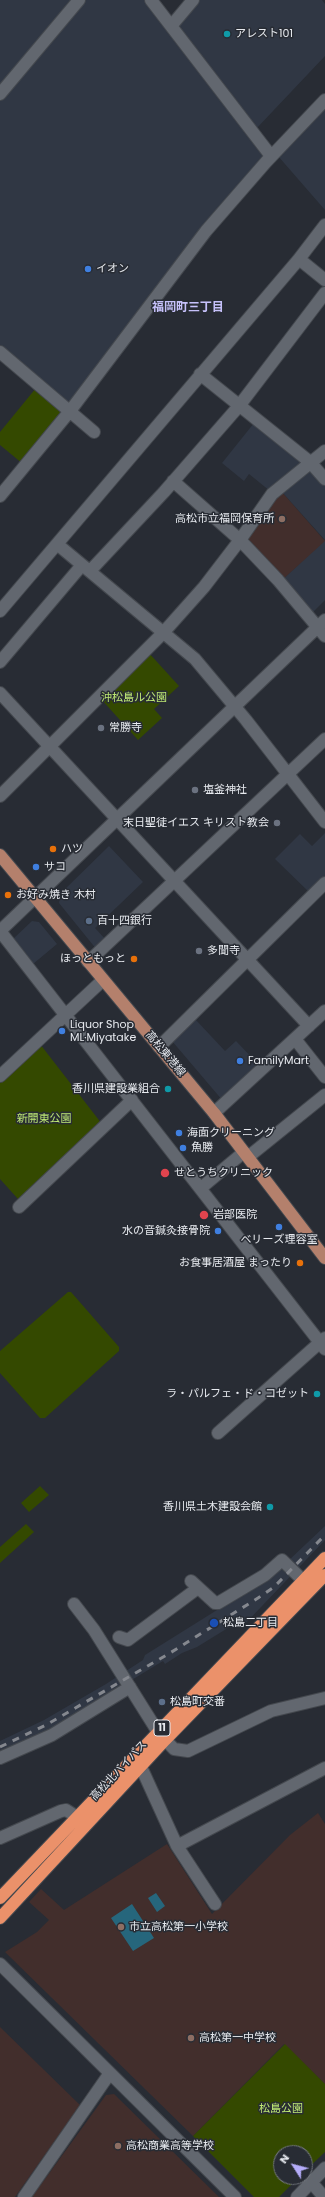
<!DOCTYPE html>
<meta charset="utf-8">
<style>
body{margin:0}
#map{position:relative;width:325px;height:2197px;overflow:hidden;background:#282c34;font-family:Poppins,sans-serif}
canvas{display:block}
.north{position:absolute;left:273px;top:2145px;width:40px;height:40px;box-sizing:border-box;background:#282c34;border:1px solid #74787f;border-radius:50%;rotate:306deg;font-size:11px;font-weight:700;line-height:16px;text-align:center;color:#e7eaef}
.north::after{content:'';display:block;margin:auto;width:14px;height:18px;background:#b4acf9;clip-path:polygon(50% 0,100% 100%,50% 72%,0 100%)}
</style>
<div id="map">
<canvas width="325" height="2197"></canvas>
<div class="north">N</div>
</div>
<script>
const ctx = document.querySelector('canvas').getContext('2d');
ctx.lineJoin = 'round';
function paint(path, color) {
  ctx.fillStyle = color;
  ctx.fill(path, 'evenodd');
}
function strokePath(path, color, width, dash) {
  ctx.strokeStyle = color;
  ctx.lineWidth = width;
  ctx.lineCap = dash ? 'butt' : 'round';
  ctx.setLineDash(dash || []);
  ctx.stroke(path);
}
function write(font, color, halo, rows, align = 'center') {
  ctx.font = font + ' Poppins,"Noto Sans JP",sans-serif';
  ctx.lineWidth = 3;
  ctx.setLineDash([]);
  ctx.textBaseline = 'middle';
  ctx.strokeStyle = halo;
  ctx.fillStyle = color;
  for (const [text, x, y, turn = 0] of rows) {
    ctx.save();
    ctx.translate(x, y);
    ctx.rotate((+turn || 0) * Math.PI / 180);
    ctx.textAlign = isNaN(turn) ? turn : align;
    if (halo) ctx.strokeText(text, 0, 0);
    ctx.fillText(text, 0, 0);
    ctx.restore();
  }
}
const built = new Path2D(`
 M0 0H72L0 85Z
 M86 0H144L266 157 72 402H67L0 346V101Z
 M198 0H322L325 4V56L256 129 178 29 179 24Z
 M325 105V210L278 156Z
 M254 423 303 463 270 491 249 474 244 481 222 463Z
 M309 467 325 485V540L281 491Z
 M325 540V600L311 614 281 581Z
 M325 833V878L310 893 275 859 300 834 312 846Z
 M109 846 143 882 95 928 107 941 97 950 59 903 60 894Z
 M32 921 39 922 57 944 33 964 13 939Z
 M195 1019 225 1051 236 1041 260 1066 223 1101 172 1041Z
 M325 1526V1540L241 1628 236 1623 197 1647 182 1653 165 1664 163 1661 49 1730 0 1753V1741L44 1720 106 1684 143 1660 145 1655 217 1610 269 1579Z`);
const education = new Path2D(`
 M281 491 325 541 281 581 244 540Z
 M318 1813 325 1824V2084L284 2044 193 2136 5 1952 37 1932 49 1920 29 1902 41 1889 64 1910 167 1844 212 1914 290 1835Z
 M0 2027 80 2105 15 2197H0Z
 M114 2094 219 2197H32L106 2095Z`);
const green = new Path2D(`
 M36 388 61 409 63 415 23 464 0 445V432Z
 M148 652 179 686 154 709 162 718 138 740 101 699Z
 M40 1044 102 1124 22 1200 18 1199 0 1179V1082Z
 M68 1292H71L119 1347V1351L45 1418H40L0 1373V1351Z
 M40 1486 49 1495 29 1512 21 1503Z
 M26 1524 34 1532 0 1563V1547Z
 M285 2044 325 2084V2152L305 2171V2153H281V2177H299L279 2197H254L193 2136Z`);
const water = new Path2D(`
 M156 1893 165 1906 157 1912 148 1898Z
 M132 1904 154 1938 133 1951 111 1918Z`);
const minor = new Path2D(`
 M151 0 271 156
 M172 25 193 0
 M0 94 79 0
 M299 259 325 280
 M0 352 94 432
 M200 374 310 462 325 479
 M173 481 240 540 278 580 325 636
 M0 496 70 411 206 231 266 162 325 100
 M57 544 195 659 246 720 325 822
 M90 571 164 492 239 406 325 293
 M0 611 299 259 325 225
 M0 662 82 565
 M0 693 309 1026
 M0 796 163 633 204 587 240 540 272 494 325 451
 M0 931 325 1349
 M0 931 325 620
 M88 962 325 739
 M295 1039 325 1077
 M159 1047 325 883
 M0 1076 103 980
 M214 1113 325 1011
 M248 1157 325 1095
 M201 1188 244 1152
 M19 1207 132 1100
 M218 1433 325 1338
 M191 1581 215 1603H218L265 1575 282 1560 311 1588
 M74 1604 94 1630 158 1732 174 1749 188 1751 271 1711 325 1698
 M119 1637 128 1640 198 1588
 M0 1758 52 1735 130 1687
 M141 1767 177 1846 325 1768
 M0 1838 61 1811 66 1810 77 1817
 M177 1846 215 1904
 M0 1964 235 2197
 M311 2182 324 2197
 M24 2197 110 2073
 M297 2197 325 2168`);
const major = new Path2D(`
 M0 855 214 1113 325 1258`);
const highway = new Path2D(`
 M0 1898 325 1558
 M0 1918 165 1740 325 1575`);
const rail = new Path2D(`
 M0 1747 46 1725 170 1653 258 1598 274 1587 325 1535`);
const markers = [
 [227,34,4,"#0f9aa8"],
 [88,269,4,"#3f7fe0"],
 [282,519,4,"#8d6e63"],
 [101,728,4,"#6b7280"],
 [195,790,4,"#6b7280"],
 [277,823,4,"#6b7280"],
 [53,849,4,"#e8710a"],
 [36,867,4,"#3f7fe0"],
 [8,895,4,"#e8710a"],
 [89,921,4,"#5c6f8a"],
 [199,951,4,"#6b7280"],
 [134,959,4,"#e8710a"],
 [62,1031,4,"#3f7fe0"],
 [240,1061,4,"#3f7fe0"],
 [168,1089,4,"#0f9aa8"],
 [179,1133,4,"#3f7fe0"],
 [183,1148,4,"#3f7fe0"],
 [165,1173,5,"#e0444e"],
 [204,1215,5,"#e0444e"],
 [279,1227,4,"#3f7fe0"],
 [218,1231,4,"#3f7fe0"],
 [300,1263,4,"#e8710a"],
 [317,1394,4,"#0f9aa8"],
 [270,1507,4,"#0f9aa8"],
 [214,1623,5,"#1a4fb4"],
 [162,1702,4,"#5c6f8a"],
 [121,1927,4,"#8d6e63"],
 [191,2038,4,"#8d6e63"],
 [118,2146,4,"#8d6e63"]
];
const shields = [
 [162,1728,16]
];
const shieldNames = [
 ["11",162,1728]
];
const poiNames = [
 ["アレスト101",235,34],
 ["イオン",96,269],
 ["高松市立福岡保育所",274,519,"right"],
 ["常勝寺",109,728],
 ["塩釜神社",203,790],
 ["末日聖徒イエス キリスト教会",269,823,"right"],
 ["ハツ",61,849],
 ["サコ",44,867],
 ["お好み焼き 木村",16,895],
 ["百十四銀行",97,921],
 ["多聞寺",207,951],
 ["ほっともっと",126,959,"right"],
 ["Liquor Shop",70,1025],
 ["ML·Miyatake",70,1038],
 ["FamilyMart",248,1061],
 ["香川県建設業組合",160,1089,"right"],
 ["海面クリーニング",187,1133],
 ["魚勝",191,1148],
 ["せとうちクリニック",174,1173],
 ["岩部医院",213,1215],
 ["水の音鍼灸接骨院",210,1231,"right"],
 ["ベリーズ理容室",279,1240,"center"],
 ["お食事居酒屋 まったり",292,1263,"right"],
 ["ラ・パルフェ・ド・コゼット",309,1394,"right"],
 ["香川県土木建設会館",262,1507,"right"],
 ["松島二丁目",223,1623],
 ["松島町交番",170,1702],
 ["市立高松第一小学校",129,1927],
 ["高松第一中学校",199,2038],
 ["高松商業高等学校",126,2146]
];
const parkNames = [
 ["沖松島ル公園",134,698],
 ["新開東公園",44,1119],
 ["松島公園",281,2109]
];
const streetNames = [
 ["高松東港線",165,1054,50],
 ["高松北バイパス",119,1771,-47]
];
const neighbourhoodNames = [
 ["福岡町三丁目",188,308]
];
paint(built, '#303744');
paint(education, '#422e2c');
paint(green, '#344900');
paint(water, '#26667c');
strokePath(minor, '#44484e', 14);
strokePath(major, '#44484e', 14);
strokePath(highway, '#44484e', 14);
strokePath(minor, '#62676f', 12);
strokePath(major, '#b4806c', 12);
strokePath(highway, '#eb916a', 12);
strokePath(rail, '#85888f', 3, [7, 7]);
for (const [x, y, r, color] of markers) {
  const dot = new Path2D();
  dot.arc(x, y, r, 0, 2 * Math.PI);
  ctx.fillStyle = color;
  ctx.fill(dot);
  strokePath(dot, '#282c34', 1.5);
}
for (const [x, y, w] of shields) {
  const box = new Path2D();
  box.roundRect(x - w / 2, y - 8, w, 16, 3);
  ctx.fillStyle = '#282c34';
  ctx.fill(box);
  strokePath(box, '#e7eaef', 1);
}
write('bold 10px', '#e7eaef', null, shieldNames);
write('11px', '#e7eaef', '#282c34', poiNames, 'left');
write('11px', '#bde773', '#282c34', parkNames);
write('11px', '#e7eaef', '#282c34', streetNames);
write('bold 12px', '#c6c1fa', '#282c34', neighbourhoodNames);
</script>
